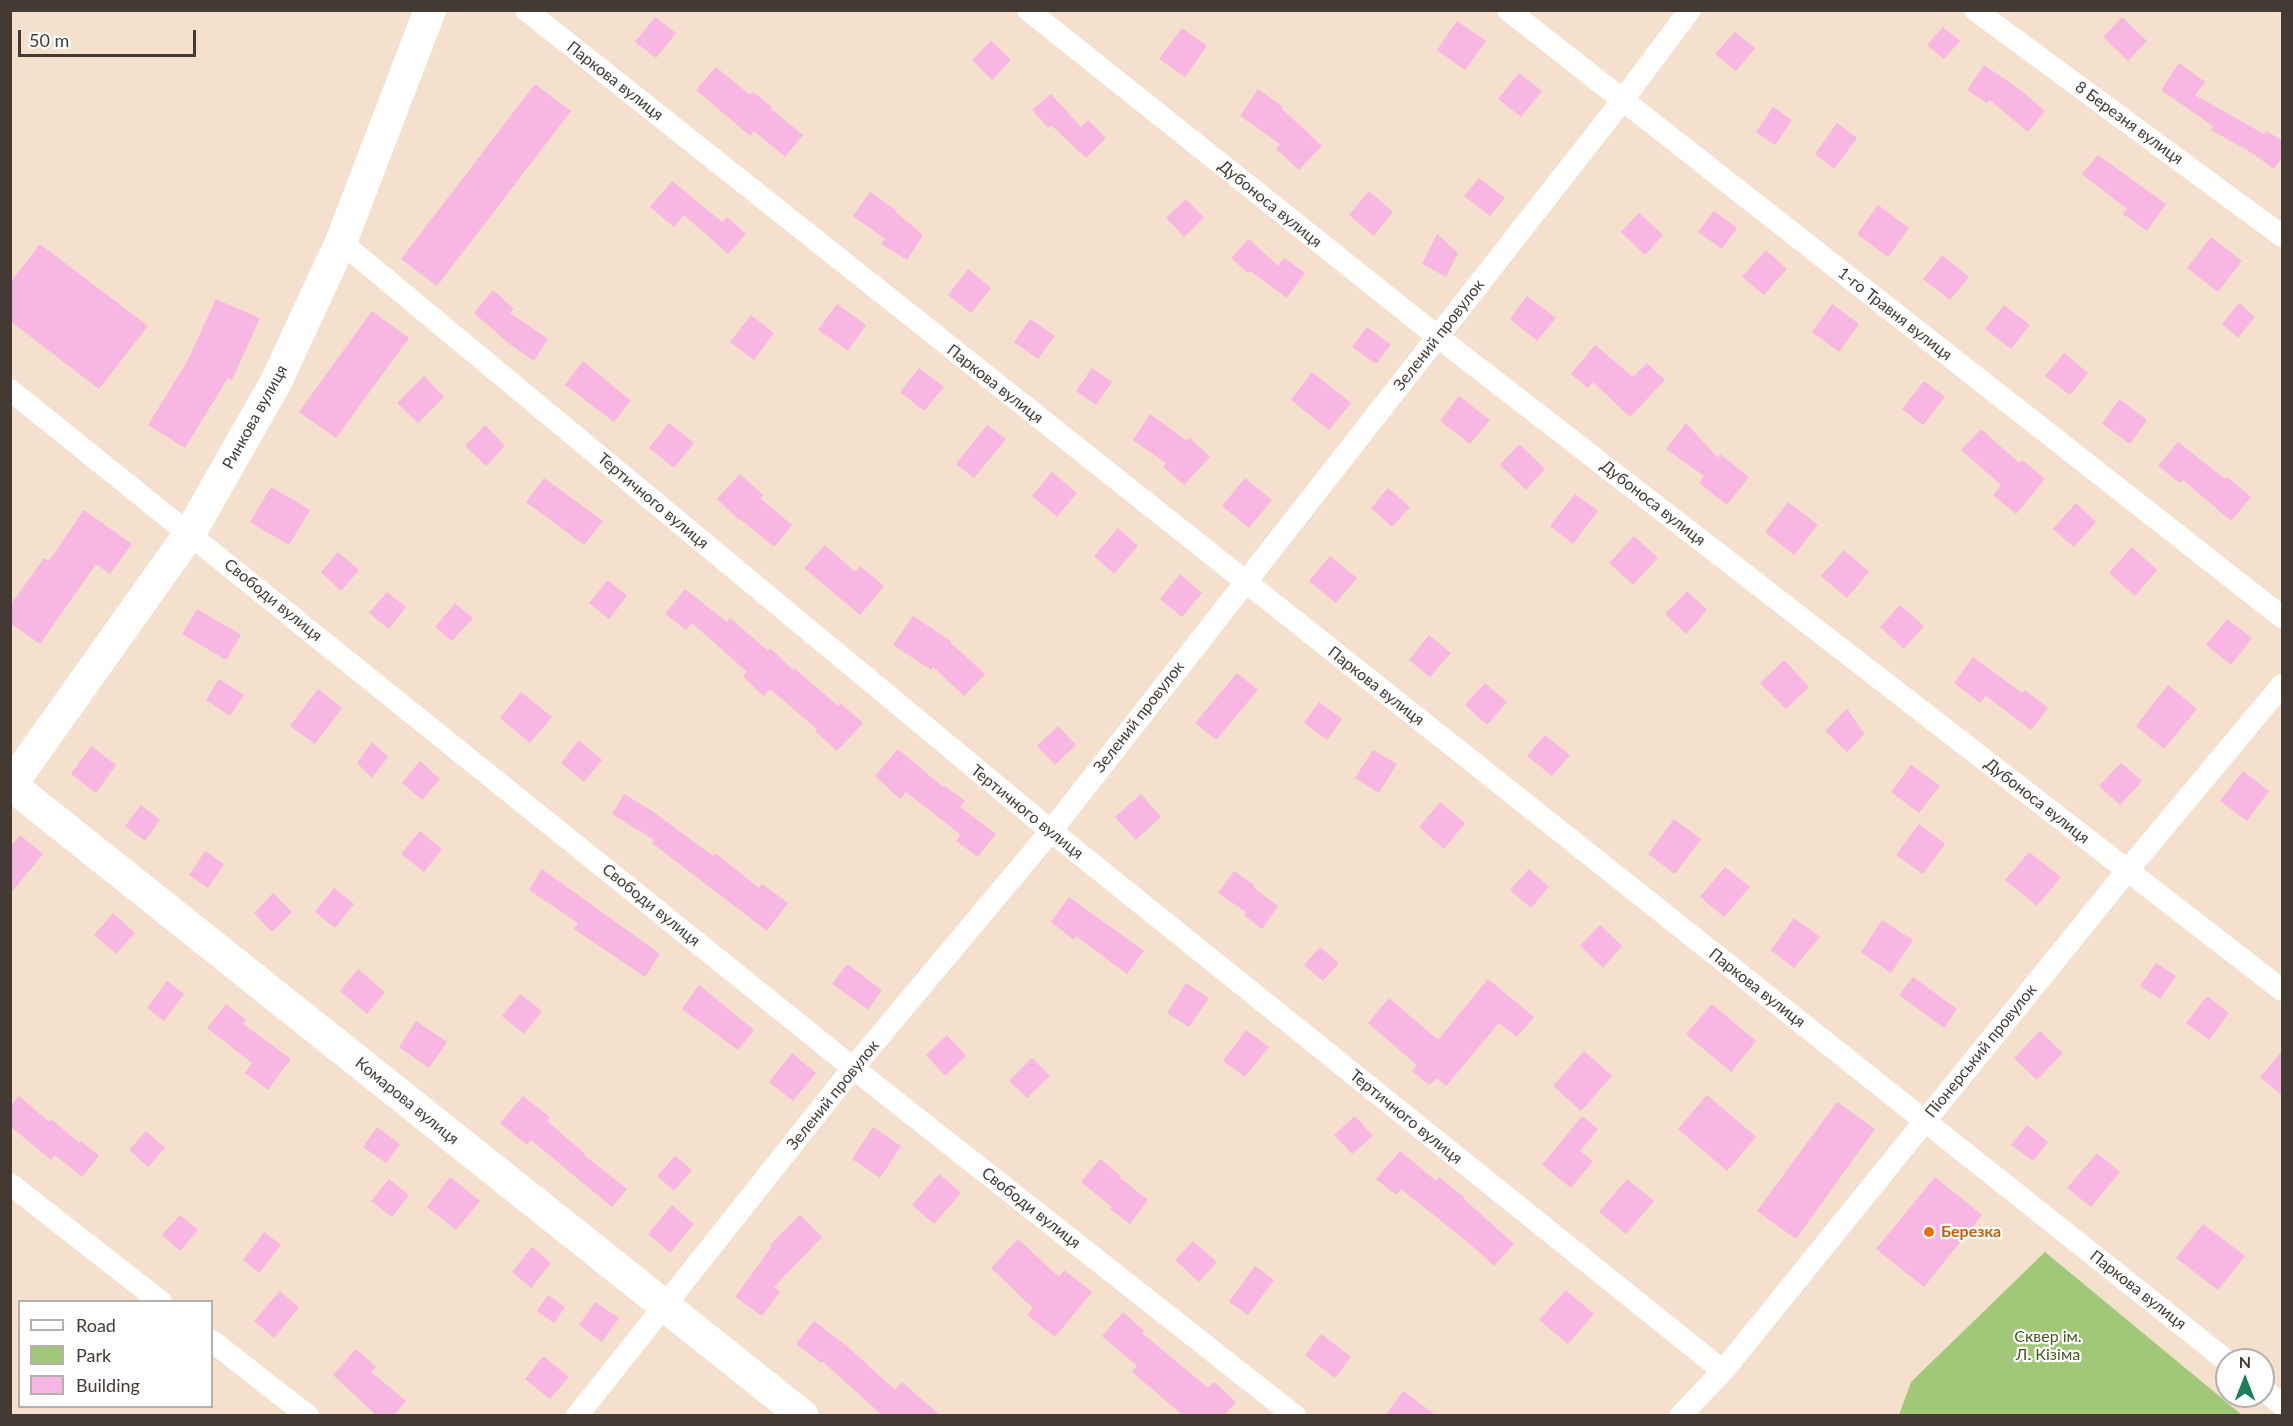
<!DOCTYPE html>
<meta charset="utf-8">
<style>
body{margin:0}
#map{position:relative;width:2293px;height:1426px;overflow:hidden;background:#f4e0cc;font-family:Lato,sans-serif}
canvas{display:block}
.frame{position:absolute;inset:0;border:12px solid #423a33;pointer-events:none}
.legend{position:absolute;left:18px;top:1300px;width:195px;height:108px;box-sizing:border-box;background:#fff;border:2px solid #b3b0ad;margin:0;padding:8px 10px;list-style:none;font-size:18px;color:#423a33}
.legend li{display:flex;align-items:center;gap:12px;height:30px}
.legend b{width:30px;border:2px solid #b3b0ad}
.north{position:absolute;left:2215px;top:1348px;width:60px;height:60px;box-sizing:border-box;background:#fff;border:2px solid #b3b0ad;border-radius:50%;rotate:0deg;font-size:16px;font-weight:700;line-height:24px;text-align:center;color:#423a33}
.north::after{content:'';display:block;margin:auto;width:21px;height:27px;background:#1c7f58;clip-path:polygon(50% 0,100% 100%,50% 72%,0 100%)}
.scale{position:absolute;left:18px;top:30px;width:178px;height:27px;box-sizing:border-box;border:3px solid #423a33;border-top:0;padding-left:8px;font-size:18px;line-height:21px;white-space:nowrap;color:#423a33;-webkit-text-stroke:4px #fff;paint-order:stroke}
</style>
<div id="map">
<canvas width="2293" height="1426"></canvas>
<div class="frame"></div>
<ul class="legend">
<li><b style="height:8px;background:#fff"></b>Road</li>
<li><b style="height:16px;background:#a1c778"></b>Park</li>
<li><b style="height:16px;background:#f8b6e3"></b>Building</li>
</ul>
<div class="north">N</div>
<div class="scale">50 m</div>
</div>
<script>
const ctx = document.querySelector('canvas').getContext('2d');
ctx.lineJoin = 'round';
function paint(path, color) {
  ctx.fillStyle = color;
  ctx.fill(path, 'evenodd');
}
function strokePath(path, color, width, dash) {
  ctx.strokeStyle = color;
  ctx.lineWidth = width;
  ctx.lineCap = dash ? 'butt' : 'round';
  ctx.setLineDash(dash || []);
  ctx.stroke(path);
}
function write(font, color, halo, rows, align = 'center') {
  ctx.font = font + ' Lato,sans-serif';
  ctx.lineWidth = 4.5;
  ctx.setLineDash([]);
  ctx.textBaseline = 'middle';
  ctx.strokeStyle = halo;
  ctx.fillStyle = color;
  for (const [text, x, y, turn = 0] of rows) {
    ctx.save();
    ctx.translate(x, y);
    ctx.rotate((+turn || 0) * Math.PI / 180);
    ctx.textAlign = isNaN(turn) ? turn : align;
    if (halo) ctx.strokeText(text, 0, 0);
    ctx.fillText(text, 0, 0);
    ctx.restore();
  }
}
const green = new Path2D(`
 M2045 1252 2242 1415H1899L1911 1382Z`);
const building = new Path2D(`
 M655 17 676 33 656 58 635 42Z
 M2122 17 2147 41 2128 61 2103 37Z
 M1457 21 1486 41 1465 70 1437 50Z
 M1943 27 1960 41 1944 59 1927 45Z
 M1182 28 1207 46 1185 77 1159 59Z
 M1735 32 1755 48 1736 71 1715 54Z
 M991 41 1011 60 992 80 972 60Z
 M2179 63 2205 82 2195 95 2264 134 2266 131 2283 141V156L2274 169 2252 153 2211 130 2213 126 2161 90Z
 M1984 65 2019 89 2045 111 2028 132 1990 100 1987 103 1967 90Z
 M716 67 750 95 753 92 772 107 771 109 803 135 785 157 754 131 750 136 696 90Z
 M1519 73 1542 91 1521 117 1498 99Z
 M535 84 571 111 437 286 401 259Z
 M1258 89 1282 106 1281 108 1322 146 1299 170 1276 149 1280 144 1240 116Z
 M1051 94 1081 127 1088 120 1106 138 1086 158 1051 125 1048 128 1032 110Z
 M1773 107 1792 120 1775 145 1756 132Z
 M1837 123 1857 138 1834 169 1815 154Z
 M2098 155 2166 204 2147 231 2123 214 2127 209 2082 174Z
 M1479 178 1505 198 1490 216 1464 196Z
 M672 181 722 222 727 217 746 234 728 254 684 215 674 227 650 207Z
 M1369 191 1393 212 1374 236 1349 215Z
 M870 192 897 211 896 212 923 235 907 260 881 244 885 239 853 216Z
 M1186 199 1204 218 1184 237 1166 218Z
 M1878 205 1909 228 1888 257 1857 234Z
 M1714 211 1737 228 1722 249 1698 232Z
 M1639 213 1663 235 1645 255 1621 232Z
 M1437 234 1458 253 1446 277 1422 264Z
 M2211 237 2242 261 2218 292 2187 268Z
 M1249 239 1278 266 1284 258 1305 273 1287 298 1250 271 1248 273 1231 258Z
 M40 244 148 326 99 389 10 321V283Z
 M1766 250 1787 269 1764 295 1742 277Z
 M1942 255 1969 277 1950 300 1923 279Z
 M968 269 991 288 971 313 948 295Z
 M493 290 514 309 510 313 548 339 534 361 508 343 474 313Z
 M1527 296 1556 318 1537 341 1510 319Z
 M216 299 260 318 232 380 228 378 185 448 148 425 188 360Z
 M2239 303 2255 317 2238 338 2222 324Z
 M837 304 866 325 848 351 818 330Z
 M1832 304 1859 324 1839 352 1812 332Z
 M2004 305 2030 325 2011 349 1985 329Z
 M372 311 409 338 336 438 299 412Z
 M751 315 774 333 754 360 730 342Z
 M1030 319 1055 336 1038 359 1014 342Z
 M1367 327 1391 345 1376 364 1352 347Z
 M1595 345 1633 377 1647 363 1665 380 1630 417 1593 382 1588 388 1571 374Z
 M2064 353 2088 373 2070 395 2045 376Z
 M583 361 631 401 614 422 565 385Z
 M919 368 944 387 924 411 900 392Z
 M1092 368 1112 382 1096 405 1076 391Z
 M1312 372 1351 403 1329 430 1291 400Z
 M424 376 444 397 418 423 397 403Z
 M1924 381 1945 397 1923 425 1902 409Z
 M1459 396 1490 420 1470 444 1440 421Z
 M2119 399 2147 420 2130 444 2102 424Z
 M1150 414 1187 441 1190 438 1210 457 1184 485 1163 467 1166 463 1133 440Z
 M669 423 694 443 674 468 649 448Z
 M1686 423 1718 458 1720 454 1749 477 1727 505 1699 483 1704 476 1666 449Z
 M485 425 505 446 486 466 465 446Z
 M987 425 1006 439 974 478 956 464Z
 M1981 429 2019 463 2022 460 2045 479 2016 514 1993 495 2001 485 1961 450Z
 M2178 442 2225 479 2227 477 2251 497 2231 521 2183 480 2180 483 2158 466Z
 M1519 444 1545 469 1526 490 1500 465Z
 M1052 472 1077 493 1057 517 1032 496Z
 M740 474 763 495 760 498 792 525 774 547 740 519 739 520 717 499Z
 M544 478 603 521 584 545 526 502Z
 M1245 478 1272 500 1249 528 1222 506Z
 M271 487 310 510 289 545 250 522Z
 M1388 488 1410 507 1392 527 1371 508Z
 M1575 494 1598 511 1573 544 1550 526Z
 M1788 502 1818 525 1794 555 1765 532Z
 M2076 503 2096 522 2074 547 2053 529Z
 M84 510 132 544 110 574 96 564 40 644 10 623V606L44 558 49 561Z
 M1118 528 1138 546 1114 574 1094 556Z
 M1634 536 1658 558 1633 585 1609 563Z
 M825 545 855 572 860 566 884 586 860 615 804 568Z
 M2132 547 2157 570 2135 596 2109 573Z
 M1844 550 1869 572 1847 598 1821 576Z
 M338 552 359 570 341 591 321 572Z
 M1330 556 1357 578 1336 603 1309 581Z
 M1180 574 1202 593 1182 617 1160 599Z
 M608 580 627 596 609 619 589 603Z
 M685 589 727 622 730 618 768 651 770 648 793 670 794 668 838 706 840 703 863 723 837 751 815 731 817 729 770 689 763 696 743 676 747 672 692 623 686 630 665 614Z
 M1687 591 1707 610 1686 634 1665 614Z
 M387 592 406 607 389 629 369 613Z
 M455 603 473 618 452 641 435 627Z
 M1900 605 1924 626 1904 649 1880 627Z
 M197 609 241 635 226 660 182 634Z
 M913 616 951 641 950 642 985 674 964 696 933 667 931 670 893 645Z
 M2227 619 2252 638 2231 665 2206 645Z
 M1429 635 1451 653 1430 677 1409 660Z
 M1973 657 2022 693 2025 690 2048 708 2031 730 1986 696 1980 703 1954 683Z
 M1784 660 1809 687 1786 709 1760 683Z
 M1237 673 1258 690 1216 740 1195 723Z
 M219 679 244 695 230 716 206 700Z
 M1485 683 1507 702 1487 725 1465 705Z
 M2168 685 2197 709 2164 749 2136 726Z
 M318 689 342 708 315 744 290 726Z
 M521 692 552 717 530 743 500 718Z
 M1319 702 1342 719 1327 740 1304 723Z
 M1847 708 1864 734 1847 752 1825 731Z
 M1058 726 1076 745 1055 765 1037 746Z
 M1545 735 1570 755 1552 776 1527 756Z
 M579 740 602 760 584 782 561 763Z
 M372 742 388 757 372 778 357 763Z
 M91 746 116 765 96 793 71 774Z
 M898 749 944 788 945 786 965 801 960 807 996 834 978 857 956 841 961 835 906 792 900 799 875 776Z
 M1373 750 1397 764 1379 793 1355 778Z
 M420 761 440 779 422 800 402 783Z
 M2121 763 2142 781 2120 805 2099 786Z
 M1911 765 1940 786 1919 813 1891 792Z
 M2243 771 2269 791 2247 821 2220 801Z
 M624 794 652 811 713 856 715 853 759 888 762 884 788 903 767 931 652 843 654 840 612 814Z
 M1141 794 1161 817 1136 840 1115 817Z
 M1440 802 1465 823 1444 849 1419 827Z
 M141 805 160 820 145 841 125 826Z
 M1674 819 1701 839 1675 874 1648 854Z
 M1919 824 1945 844 1923 874 1896 855Z
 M420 831 442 849 424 872 401 854Z
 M20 835 43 854 10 894V847Z
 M205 851 224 864 208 888 189 875Z
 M2029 852 2061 877 2037 906 2005 880Z
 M1725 867 1750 887 1724 917 1700 897Z
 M542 869 660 954 645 977 574 929 578 923 529 890Z
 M1529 869 1549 887 1531 908 1510 890Z
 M1234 871 1255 886 1254 888 1278 906 1262 929 1244 915 1246 912 1218 893Z
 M334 888 354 904 335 928 315 912Z
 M273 893 292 912 272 932 254 913Z
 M1069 897 1144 951 1127 974 1076 936 1074 940 1051 922Z
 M113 913 135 933 116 954 94 935Z
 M1794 918 1820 937 1794 968 1771 950Z
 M1882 920 1913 940 1891 973 1861 952Z
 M1600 925 1622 946 1603 968 1580 946Z
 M1320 947 1339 963 1323 981 1304 965Z
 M2156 963 2176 976 2160 999 2140 986Z
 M847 964 882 990 868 1010 832 984Z
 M358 969 385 992 367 1014 340 991Z
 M1913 977 1957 1009 1944 1028 1899 995Z
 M1488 979 1534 1017 1517 1037 1499 1023 1446 1086 1437 1078 1429 1085 1412 1071 1417 1065 1368 1023 1389 998 1438 1040Z
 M167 981 184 994 164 1021 147 1008Z
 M1186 983 1209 998 1189 1027 1167 1013Z
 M699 985 754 1030 738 1050 682 1009Z
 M520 994 542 1011 524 1034 502 1016Z
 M2207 996 2229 1013 2209 1040 2186 1023Z
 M226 1004 246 1020 243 1024 291 1059 268 1090 245 1073 252 1063 207 1028Z
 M1712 1004 1756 1041 1731 1072 1686 1034Z
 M416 1021 447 1042 429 1068 399 1047Z
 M1246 1030 1269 1047 1245 1077 1223 1061Z
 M2040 1031 2063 1053 2037 1080 2014 1058Z
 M947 1035 966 1056 945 1076 926 1055Z
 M2283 1050V1096L2260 1077Z
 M1584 1051 1612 1076 1581 1111 1553 1086Z
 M792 1053 816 1073 793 1101 769 1082Z
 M1032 1058 1050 1076 1027 1098 1009 1081Z
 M1707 1095 1756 1137 1727 1171 1678 1129Z
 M19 1096 49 1122 51 1119 79 1143 81 1141 99 1156 82 1177 55 1155 51 1160 10 1126V1106Z
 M523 1096 550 1117 547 1121 585 1154 584 1155 627 1189 612 1207 531 1140 527 1145 500 1123Z
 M1837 1102 1875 1129 1796 1239 1757 1211Z
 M1355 1116 1373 1136 1352 1154 1334 1135Z
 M1582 1116 1598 1129 1580 1151 1593 1161 1571 1188 1542 1165Z
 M2027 1125 2048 1142 2033 1161 2011 1145Z
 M377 1127 400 1144 386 1163 363 1147Z
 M873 1127 901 1146 880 1178 852 1159Z
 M146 1131 165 1148 148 1167 129 1150Z
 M1400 1151 1436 1181 1439 1177 1465 1198 1464 1199 1514 1244 1494 1266 1470 1244 1401 1189 1396 1195 1376 1179Z
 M2097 1153 2120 1172 2091 1207 2067 1188Z
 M675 1156 692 1170 674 1191 657 1176Z
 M1100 1159 1121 1176 1120 1178 1148 1200 1130 1224 1110 1209 1112 1207 1081 1182Z
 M939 1174 961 1193 934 1224 912 1205Z
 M450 1177 480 1201 456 1230 427 1207Z
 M1935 1177 1982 1215 1924 1287 1876 1249Z
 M389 1179 409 1195 392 1217 371 1201Z
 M1627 1179 1654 1201 1626 1234 1599 1212Z
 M672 1205 694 1224 670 1253 648 1234Z
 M180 1215 198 1230 180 1251 162 1235Z
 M800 1215 822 1237 774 1287 780 1292 762 1316 735 1297 772 1246 770 1245Z
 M2203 1224 2245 1256 2218 1290 2176 1258Z
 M264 1232 281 1245 259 1273 243 1260Z
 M1018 1239 1059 1277 1064 1270 1092 1292 1055 1337 1027 1315 1033 1308 991 1268Z
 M1193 1241 1217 1262 1199 1282 1175 1260Z
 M532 1247 551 1263 531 1288 512 1272Z
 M1255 1266 1274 1280 1248 1315 1229 1302Z
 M1566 1290 1594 1314 1568 1344 1539 1320Z
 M280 1291 299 1308 274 1338 254 1321Z
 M548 1295 565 1307 554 1323 537 1311Z
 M595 1302 619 1318 602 1342 579 1325Z
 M1123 1312 1144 1331 1142 1333 1208 1388 1214 1382 1236 1402 1224 1416H1184L1132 1372 1137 1366 1102 1336Z
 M814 1321 848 1347 895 1390 902 1382 941 1416H883L822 1361 821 1363 796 1344Z
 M1321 1334 1351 1357 1335 1378 1305 1355Z
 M356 1349 376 1367 371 1372 406 1401 393 1416H377L333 1375Z
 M543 1356 569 1377 550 1399 525 1379Z
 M1403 1391 1437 1416H1385Z`);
const minor = new Path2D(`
 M526 10 2227 1361
 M1028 10 1438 337 2282 990
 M1508 10 2282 617
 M1975 10 2282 236
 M341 242 1051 831 1723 1371
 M10 390 853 1068 1295 1416
 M10 1184 161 1302
 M212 1341 308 1416
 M2263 1389 2282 1405
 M577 1416 853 1068 1051 831 1622 101 1690 10
 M1680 1416 1723 1371 2127 871 2282 685`);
const secondary = new Path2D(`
 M430 10 341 242 276 382 190 533 11 785 803 1416`);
const markers = [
 [1929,1232,6,"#e8710a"]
];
const streetNames = [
 ["Паркова вулиця",615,81,38],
 ["8 Березня вулиця",2129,123,36],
 ["Дубоноса вулиця",1270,204,39],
 ["1-го Травня вулиця",1895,314,38],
 ["Зелений провулок",1439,335,-52],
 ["Паркова вулиця",995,384,38],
 ["Ринкова вулиця",255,417,-61],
 ["Тертичного вулиця",653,501,40],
 ["Дубоноса вулиця",1653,503,38],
 ["Свободи вулиця",273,600,39],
 ["Паркова вулиця",1376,686,38],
 ["Зелений провулок",1139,717,-52],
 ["Дубоноса вулиця",2037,801,38],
 ["Тертичного вулиця",1027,812,39],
 ["Свободи вулиця",651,905,39],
 ["Паркова вулиця",1757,988,38],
 ["Піонерський провулок",1981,1051,-51],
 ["Зелений провулок",833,1095,-51],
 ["Комарова вулиця",407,1101,39],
 ["Тертичного вулиця",1406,1117,39],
 ["Свободи вулиця",1031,1208,38],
 ["Паркова вулиця",2138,1290,38]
];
const foodNames = [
 ["Березка",1941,1232]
];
const parkNames = [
 ["Сквер ім.",2048,1337],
 ["Л. Кізіма",2048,1355]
];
paint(green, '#a1c778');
paint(building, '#f8b6e3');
strokePath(minor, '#fff', 22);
strokePath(secondary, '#fff', 32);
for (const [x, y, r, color] of markers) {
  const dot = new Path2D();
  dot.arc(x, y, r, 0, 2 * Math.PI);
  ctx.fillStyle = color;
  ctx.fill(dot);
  strokePath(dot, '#fff', 2);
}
write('16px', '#423a33', '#fff', streetNames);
write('bold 16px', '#c56008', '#fff', foodNames, 'left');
write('16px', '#3e581e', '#fff', parkNames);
</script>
